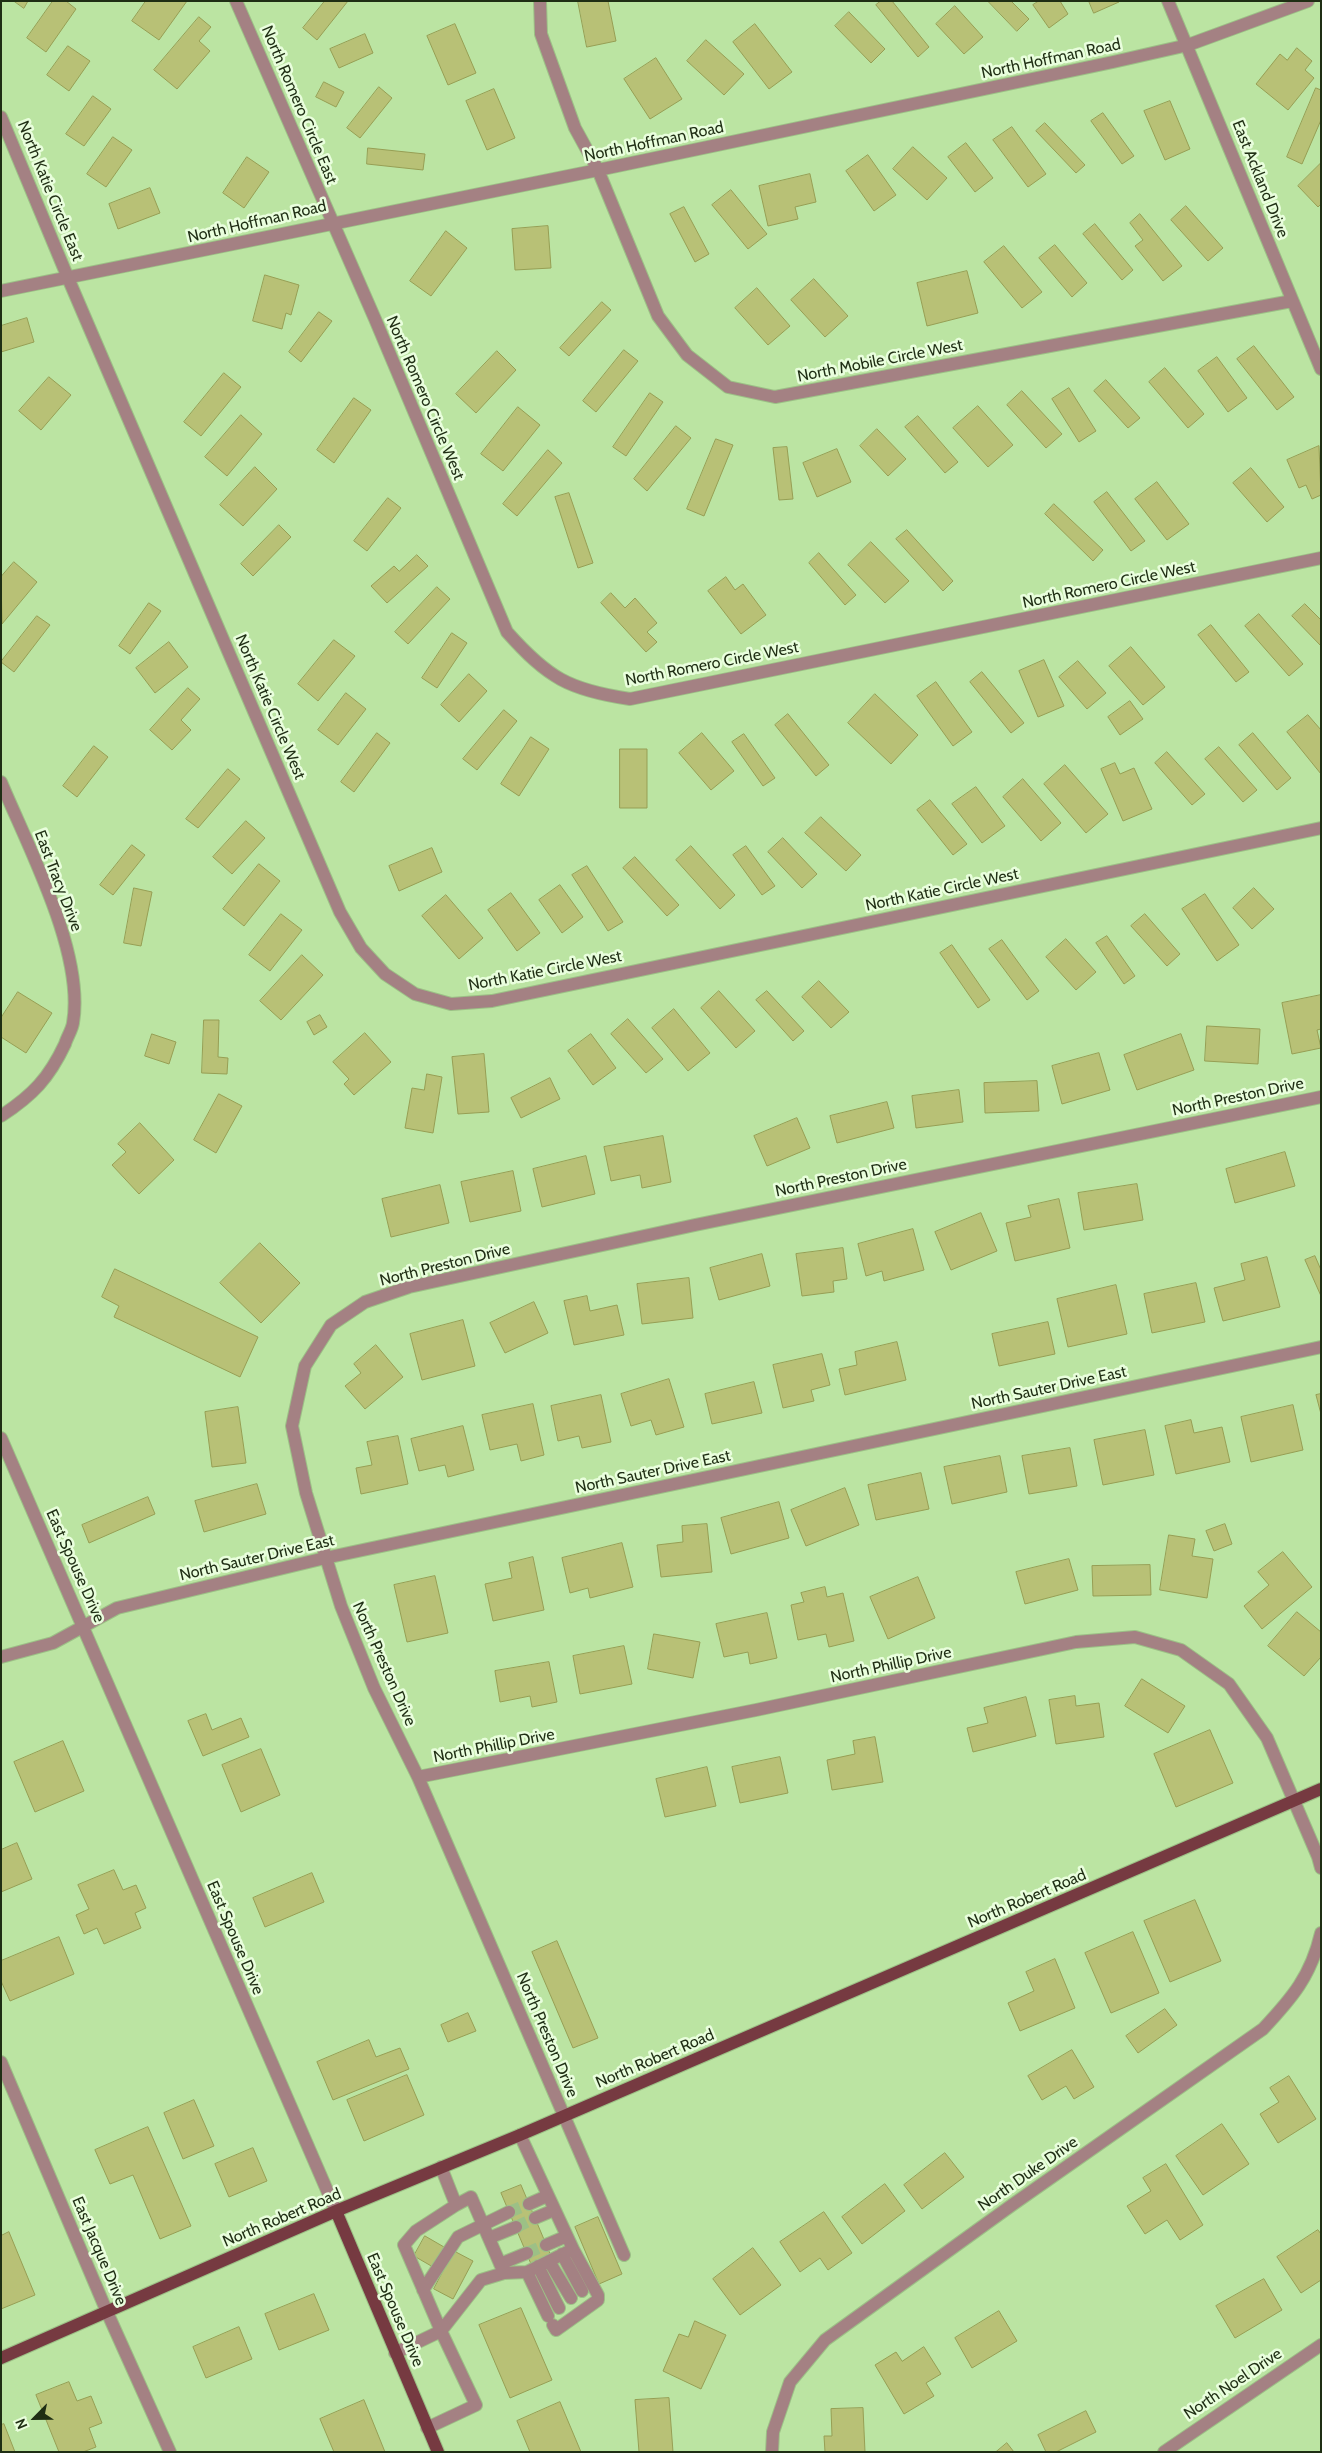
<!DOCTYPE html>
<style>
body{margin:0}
#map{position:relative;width:1322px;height:2453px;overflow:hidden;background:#bbe4a2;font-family:Cabin,sans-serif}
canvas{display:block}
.frame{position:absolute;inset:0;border:2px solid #1f2e14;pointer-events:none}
.north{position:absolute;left:10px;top:2393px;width:50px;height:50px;-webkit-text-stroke:4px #e9fedd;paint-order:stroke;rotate:247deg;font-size:14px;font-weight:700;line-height:20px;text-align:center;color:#1f2e14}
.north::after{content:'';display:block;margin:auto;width:18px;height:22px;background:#1f2e14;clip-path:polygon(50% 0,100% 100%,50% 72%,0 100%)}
</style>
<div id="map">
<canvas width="1322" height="2453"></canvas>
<div class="frame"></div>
<div class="north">N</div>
</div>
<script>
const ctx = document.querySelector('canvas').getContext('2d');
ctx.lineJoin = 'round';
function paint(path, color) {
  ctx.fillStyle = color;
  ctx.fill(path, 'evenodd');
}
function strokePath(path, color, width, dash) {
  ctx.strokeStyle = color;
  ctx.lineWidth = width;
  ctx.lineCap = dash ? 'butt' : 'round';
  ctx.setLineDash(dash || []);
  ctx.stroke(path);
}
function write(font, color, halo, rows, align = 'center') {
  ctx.font = font + ' Cabin,sans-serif';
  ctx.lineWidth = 5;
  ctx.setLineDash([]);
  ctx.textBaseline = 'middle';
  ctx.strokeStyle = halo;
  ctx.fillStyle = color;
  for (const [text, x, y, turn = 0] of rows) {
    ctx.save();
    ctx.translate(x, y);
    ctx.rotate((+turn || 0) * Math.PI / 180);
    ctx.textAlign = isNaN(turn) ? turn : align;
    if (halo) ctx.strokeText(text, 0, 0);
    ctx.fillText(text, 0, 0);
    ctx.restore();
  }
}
const building = new Path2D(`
 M14 1H28L24 8Z
 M53 1H66L76 9 46 52 27 38Z
 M146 1H187L159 40 132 21Z
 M325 1H348L317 40 303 28Z
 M578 1H608L616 41 587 47Z
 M881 1H892L929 47 918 57 876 5Z
 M988 1H1011L1029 19 1017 31Z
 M1039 1H1060L1068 14 1049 28 1033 5Z
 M1089 1H1119V2L1094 13Z
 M955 6 983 37 964 54 936 24Z
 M849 12 885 49 871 63 835 26Z
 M199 17 211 27 199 41 210 51 177 89 154 70Z
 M455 24 476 73 448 85 427 36Z
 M755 24 792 72 769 89 733 42Z
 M365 34 373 53 339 68 330 49Z
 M706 40 744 74 724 95 687 61Z
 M68 46 90 61 69 91 47 75Z
 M1297 48 1312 61 1305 70 1314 78 1288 110 1256 84 1280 54 1287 60Z
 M656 58 682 99 650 119 624 79Z
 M324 82 344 92 336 107 316 97Z
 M379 87 392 98 360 138 347 128Z
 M1316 88 1321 90V120L1302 164 1287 157Z
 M494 89 515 138 487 150 466 101Z
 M93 96 111 109 84 146 66 134Z
 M1170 101 1190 149 1165 160 1144 111Z
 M1103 113 1134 156 1122 164 1091 121Z
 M1045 123 1085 165 1076 173 1036 131Z
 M1012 127 1046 174 1028 187 993 140Z
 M113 137 132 150 106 187 87 174Z
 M966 143 993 178 975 192 948 157Z
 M913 147 947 178 927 200 893 169Z
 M368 148 425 154 423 170 367 164Z
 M868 155 896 195 874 211 846 171Z
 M247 157 269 172 244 208 223 193Z
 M1321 163V204L1318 207 1298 186Z
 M810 174 816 202 795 207 798 219 768 226 759 186Z
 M150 188 160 213 118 229 109 204Z
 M731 190 767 234 748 249 712 205Z
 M1186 206 1223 248 1208 261 1171 220Z
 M684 207 709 254 695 262 670 214Z
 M1140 214 1182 266 1163 281 1135 246 1143 240 1130 223Z
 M1095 224 1133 270 1122 280 1083 234Z
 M548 226 551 268 515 270 512 229Z
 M446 231 467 248 431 296 410 281Z
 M1055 245 1087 283 1072 297 1039 258Z
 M1004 246 1042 292 1022 308 984 262Z
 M967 271 978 313 927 326 917 283Z
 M265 275 299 285 291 315 286 313 282 329 253 321Z
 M814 279 848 316 825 337 791 300Z
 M757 288 790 326 768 345 735 308Z
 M602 302 611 310 569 356 560 348Z
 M319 312 332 321 301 362 289 352Z
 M27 318 34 342 1 352V326Z
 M1254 346 1294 397 1277 410 1237 359Z
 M624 350 638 361 596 412 583 401Z
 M497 351 516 370 476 413 456 394Z
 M1217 357 1247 398 1228 412 1198 371Z
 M1165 368 1204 414 1188 428 1149 382Z
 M224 373 241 387 201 436 184 422Z
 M49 377 71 395 41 430 19 411Z
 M1106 380 1140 418 1128 428 1094 391Z
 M1069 388 1096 431 1079 442 1052 399Z
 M1022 391 1062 434 1046 448 1007 405Z
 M650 393 663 402 626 456 613 447Z
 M354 398 371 410 334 463 317 450Z
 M978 406 1013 445 988 467 953 428Z
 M518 407 540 425 503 471 481 454Z
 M241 415 262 434 227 476 205 457Z
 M918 416 958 462 945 473 905 427Z
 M676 426 691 438 647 491 634 479Z
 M877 429 906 459 888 476 860 446Z
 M716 439 733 445 704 516 687 509Z
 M1319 446 1321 495 1312 499 1306 485 1299 488 1287 460Z
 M787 447 793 499 779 500 773 448Z
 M837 449 851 482 817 497 803 463Z
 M548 450 562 463 517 516 503 504Z
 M255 467 277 489 243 526 220 505Z
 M1251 468 1284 507 1267 522 1233 483Z
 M1157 482 1189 524 1167 540 1135 499Z
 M1107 492 1145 541 1131 551 1094 502Z
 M569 493 593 563 578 568 555 497Z
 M388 498 401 508 367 551 354 541Z
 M1054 504 1103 550 1093 561 1045 514Z
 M279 525 291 537 253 576 241 564Z
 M907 530 953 581 943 591 896 539Z
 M871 542 909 581 885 603 848 565Z
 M819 553 856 595 845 605 809 563Z
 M417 555 428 566 387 603 371 586 394 566 399 571Z
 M14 562 37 582 2 624 1 577Z
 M726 577 735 590 743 584 766 615 741 634 708 591Z
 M437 587 450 599 408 644 395 632Z
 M611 593 625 608 635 598 657 623 647 632 657 642 646 652 601 603Z
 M149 603 161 611 130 654 119 646Z
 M1305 604 1321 620V646L1292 616Z
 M1259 614 1303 664 1289 676 1245 626Z
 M37 616 50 625 14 672 1 662Z
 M1211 625 1249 672 1236 682 1198 635Z
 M452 633 467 643 437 688 422 678Z
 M334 640 355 656 318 701 298 684Z
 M169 642 188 667 155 693 136 668Z
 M1131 647 1165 687 1143 705 1109 666Z
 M1044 660 1064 706 1038 717 1019 671Z
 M1078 661 1106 693 1087 709 1059 677Z
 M982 672 1024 723 1011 733 970 682Z
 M469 674 487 691 459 722 441 705Z
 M936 682 972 732 953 746 917 696Z
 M188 688 200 699 181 720 191 730 172 750 150 730Z
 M346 693 366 709 338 745 318 730Z
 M875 694 918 735 891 764 848 723Z
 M1130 701 1143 719 1120 735 1108 717Z
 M504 710 517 721 477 770 463 759Z
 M788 714 829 765 816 776 775 725Z
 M1308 715 1321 730V774L1287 732Z
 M377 733 390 743 354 792 341 782Z
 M702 733 734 771 711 790 679 753Z
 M1253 733 1291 778 1277 790 1239 745Z
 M744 734 775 778 763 786 732 742Z
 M531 737 549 749 519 796 501 784Z
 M94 746 108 757 77 797 63 786Z
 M1219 747 1257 790 1243 802 1205 759Z
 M620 749H647V808H620Z
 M1167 752 1205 794 1192 805 1155 763Z
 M1115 763 1120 774 1134 768 1152 809 1123 821 1101 769Z
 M1065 765 1108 814 1086 833 1044 784Z
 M228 769 240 779 198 828 186 819Z
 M1023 779 1061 823 1041 841 1003 797Z
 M976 787 1005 826 982 843 952 804Z
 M930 800 967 844 953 855 917 810Z
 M821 817 861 855 846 871 805 833Z
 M246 821 265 838 232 874 213 857Z
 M783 838 817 874 802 888 768 852Z
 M132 845 145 855 113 895 100 885Z
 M691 846 735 895 720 909 676 860Z
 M746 846 775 886 762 895 733 855Z
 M432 848 442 872 399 891 389 866Z
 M635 857 679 905 667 916 623 868Z
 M259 864 280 881 244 926 223 909Z
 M587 866 623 922 608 931 572 875Z
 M560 885 583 917 562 933 539 900Z
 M134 888 152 892 141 946 124 943Z
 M1254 888 1274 909 1252 929 1233 908Z
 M511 893 540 933 517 951 488 910Z
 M1205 894 1239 945 1217 961 1182 909Z
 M446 895 483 938 459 959 422 916Z
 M281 914 302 930 270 971 249 955Z
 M1145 914 1180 954 1167 966 1131 926Z
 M1107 936 1135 976 1124 984 1096 943Z
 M1066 939 1096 972 1076 990 1046 957Z
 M1002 940 1039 991 1027 1000 989 949Z
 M952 945 990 1000 978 1008 940 953Z
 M302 955 323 975 281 1020 260 1001Z
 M819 981 849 1012 831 1028 802 997Z
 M719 991 755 1031 736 1048 701 1008Z
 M767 991 804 1031 793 1041 756 1000Z
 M18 992 52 1013 26 1053 1 1037V1018Z
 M1321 995V1029L1317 1030 1321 1048 1292 1054 1282 1003Z
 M674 1009 710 1053 688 1071 652 1028Z
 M320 1015 327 1027 314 1035 307 1022Z
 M628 1019 663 1059 646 1073 611 1034Z
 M204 1020H219L218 1057 228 1058 227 1074 202 1073Z
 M1207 1026 1260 1029 1258 1064 1205 1061Z
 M365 1033 391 1062 354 1095 344 1084 349 1079 333 1062Z
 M152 1034 176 1042 169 1064 145 1056Z
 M591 1034 616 1068 593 1085 568 1051Z
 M1181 1034 1194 1070 1137 1090 1124 1055Z
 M1099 1053 1110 1090 1062 1104 1052 1066Z
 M484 1054 489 1112 458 1114 452 1057Z
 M427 1074 442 1077 433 1133 405 1128 412 1088 424 1090Z
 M550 1078 560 1099 521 1118 511 1098Z
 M1037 1081 1039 1111 985 1113 984 1083Z
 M959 1090 963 1122 916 1128 912 1096Z
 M219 1094 242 1106 216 1153 194 1140Z
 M887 1102 894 1128 837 1143 830 1116Z
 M797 1118 810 1148 767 1166 754 1136Z
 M140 1123 174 1160 139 1194 112 1165 126 1152 118 1144Z
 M663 1136 671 1182 642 1188 640 1175 611 1181 604 1147Z
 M1285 1152 1295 1186 1235 1203 1226 1169Z
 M586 1156 595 1194 542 1207 533 1169Z
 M513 1171 521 1211 470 1222 461 1182Z
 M1137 1184 1143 1220 1084 1230 1078 1193Z
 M440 1185 449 1223 391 1237 382 1199Z
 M1059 1199 1070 1248 1015 1261 1006 1223 1031 1217 1028 1206Z
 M981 1213 997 1251 951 1270 935 1232Z
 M913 1229 924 1270 884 1281 882 1271 866 1276 858 1244Z
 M260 1243 300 1283 261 1323 220 1283Z
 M843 1248 847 1279 833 1281 834 1292 802 1296 796 1254Z
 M762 1254 770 1286 719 1300 710 1268Z
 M1315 1256 1321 1270V1296L1305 1260Z
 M1267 1257 1280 1307 1223 1321 1214 1288 1245 1280 1241 1264Z
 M115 1269 258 1337 240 1377 114 1317 119 1306 102 1297Z
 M689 1278 693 1318 642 1324 637 1284Z
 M1196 1283 1205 1322 1152 1333 1144 1294Z
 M1116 1285 1127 1334 1068 1347 1057 1299Z
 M587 1296 590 1311 617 1305 624 1335 574 1345 564 1301Z
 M534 1302 548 1333 505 1353 490 1323Z
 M463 1320 475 1366 422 1380 410 1334Z
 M1048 1322 1055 1354 999 1366 992 1334Z
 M897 1342 906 1380 845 1395 839 1369 857 1365 855 1352Z
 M376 1345 403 1377 365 1409 345 1386 361 1373 354 1364Z
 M822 1354 830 1385 811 1390 814 1401 783 1408 773 1365Z
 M669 1379 684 1427 656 1435 651 1420 631 1426 621 1394Z
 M754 1382 762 1413 712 1424 705 1394Z
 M1321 1394V1414L1316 1395Z
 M601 1395 611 1442 582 1448 579 1436 558 1441 551 1406Z
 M533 1404 544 1455 521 1461 517 1444 490 1450 482 1415Z
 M1293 1405 1303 1450 1251 1462 1241 1417Z
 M238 1407 246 1463 212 1467 205 1412Z
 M1191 1420 1194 1433 1222 1427 1230 1462 1176 1474 1165 1426Z
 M463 1426 474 1470 448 1477 445 1465 419 1471 411 1439Z
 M1145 1430 1154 1475 1103 1485 1094 1440Z
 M398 1436 408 1484 361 1494 356 1468 372 1465 367 1442Z
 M1070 1448 1077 1486 1029 1494 1022 1456Z
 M1000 1456 1007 1492 952 1504 944 1467Z
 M921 1473 929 1509 876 1520 868 1485Z
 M257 1484 266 1514 204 1532 195 1501Z
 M845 1488 859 1525 806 1546 791 1510Z
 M148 1497 155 1514 89 1543 82 1525Z
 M779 1502 789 1538 731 1554 721 1518Z
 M707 1524 712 1572 661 1577 657 1545 683 1542 682 1526Z
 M1225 1524 1232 1544 1214 1551 1206 1531Z
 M1169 1535 1195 1539 1192 1556 1213 1559 1207 1598 1160 1590Z
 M622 1543 633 1587 590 1598 588 1588 570 1593 562 1558Z
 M1283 1552 1312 1587 1262 1629 1244 1606 1269 1585 1258 1572Z
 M533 1557 544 1610 493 1621 485 1584 512 1578 509 1563Z
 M1069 1559 1078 1590 1025 1604 1016 1572Z
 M1150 1565 1151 1595 1093 1596 1092 1566Z
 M435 1576 448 1633 407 1642 394 1585Z
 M918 1577 935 1618 888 1639 870 1597Z
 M825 1587 827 1597 843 1593 854 1641 829 1647 826 1634 798 1640 791 1605 804 1602 801 1593Z
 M1297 1612 1321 1632V1657L1304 1676 1268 1646Z
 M767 1613 777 1658 750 1664 748 1652 724 1657 716 1624Z
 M654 1634 700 1642 693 1678 648 1669Z
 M624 1646 632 1684 580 1694 573 1656Z
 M549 1662 557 1702 532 1707 530 1696 500 1702 495 1671Z
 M1142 1679 1185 1706 1168 1733 1125 1706Z
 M1075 1696 1076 1706 1099 1703 1104 1737 1056 1744 1049 1700Z
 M1026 1697 1036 1736 973 1752 967 1728 988 1723 984 1708Z
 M206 1714 212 1730 241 1718 249 1737 203 1756 188 1721Z
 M1210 1730 1233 1783 1176 1807 1154 1754Z
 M875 1737 883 1782 832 1790 827 1760 855 1754 853 1741Z
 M63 1741 84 1791 35 1812 14 1762Z
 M261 1749 280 1795 241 1812 222 1765Z
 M780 1757 788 1793 740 1803 732 1767Z
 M707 1767 716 1806 665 1817 656 1779Z
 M17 1843 32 1879 1 1892V1850Z
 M114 1870 123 1890 136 1885 146 1908 135 1913 141 1928 104 1944 97 1928 84 1934 76 1915 89 1909 78 1885Z
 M312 1873 324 1902 265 1927 253 1898Z
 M1195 1900 1221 1961 1170 1982 1144 1921Z
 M1133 1932 1159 1993 1111 2013 1085 1953Z
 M59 1937 74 1974 10 2001 1 1981V1961Z
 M557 1941 598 2038 573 2048 532 1952Z
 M1055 1959 1075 2008 1020 2031 1008 2003 1034 1991 1026 1972Z
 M1165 2009 1177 2025 1138 2053 1126 2036Z
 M468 2013 476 2031 448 2042 441 2025Z
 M369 2040 376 2057 400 2048 409 2069 333 2100 317 2062Z
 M1072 2050 1094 2087 1074 2099 1066 2086 1042 2100 1028 2076Z
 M407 2075 424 2115 364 2141 347 2100Z
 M1289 2076 1316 2119 1278 2143 1260 2114 1279 2102 1270 2088Z
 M194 2100 214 2146 183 2159 164 2113Z
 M1222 2124 1249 2164 1203 2195 1176 2156Z
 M148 2127 191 2226 160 2239 133 2175 110 2184 95 2150Z
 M253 2148 267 2181 229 2197 215 2164Z
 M945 2153 964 2177 922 2209 904 2185Z
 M1166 2164 1203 2225 1180 2240 1167 2220 1145 2234 1127 2206 1151 2191 1143 2178Z
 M885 2184 905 2211 862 2244 842 2217Z
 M521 2185 551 2256 531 2264 501 2193Z
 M824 2212 852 2253 828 2270 820 2258 800 2272 780 2242Z
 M598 2217 622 2274 599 2284 575 2227Z
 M1318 2230 1321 2234V2280L1301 2293 1277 2257Z
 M9 2232 35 2295 1 2309V2236Z
 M425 2236 444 2247 433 2267 414 2256Z
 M753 2248 781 2285 740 2315 713 2279Z
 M454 2251 473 2261 453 2299 434 2289Z
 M1264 2279 1282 2310 1235 2338 1216 2306Z
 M314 2294 329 2330 279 2350 265 2314Z
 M521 2308 552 2380 510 2398 479 2325Z
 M999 2311 1017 2341 972 2368 955 2338Z
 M695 2321 726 2335 701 2389 663 2371 679 2334 688 2337Z
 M239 2327 252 2359 206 2378 193 2347Z
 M924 2347 941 2374 926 2383 934 2396 904 2414 875 2365 896 2352 902 2361Z
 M69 2382 77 2401 91 2396 102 2423 89 2428 96 2447 83 2452H59L36 2395Z
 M669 2398 673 2452H639L635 2400Z
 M364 2400 385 2452H334L320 2419Z
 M560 2402 581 2452H530L517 2421Z
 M863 2408 865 2452H825L824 2436H832L831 2409Z
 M1086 2411 1096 2432 1056 2452H1046L1038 2435Z
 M4 2424 15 2452H1V2425Z
 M1007 2443 1014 2452H996Z`);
const minorTunnel = new Path2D(`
 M509 2212 529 2204
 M516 2227 535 2218
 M527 2253 546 2245`);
const minor = new Path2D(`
 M236 1 375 319 507 632C548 678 569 690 630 699L1321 558
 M540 1 541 34 575 128 598 170 658 316 687 355 728 387 775 397 1292 301
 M1168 1 1321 369
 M1 117 68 278 340 912 361 948 385 974 415 994 451 1004 492 1001 1321 828
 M1 291 598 170 1113 62 1188 45 1308 1
 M1 782C28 847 85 953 73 1023 72 1030 67 1037 65 1044 49 1078 33 1095 1 1116
 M1 1438 336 2211
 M1 1657 53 1643 117 1608 325 1558 1321 1347
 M418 1777 756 1710 1076 1642 1135 1637 1181 1650 1229 1684 1267 1738 1318 1857 1321 1868
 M1 2062 107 2312 170 2452
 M520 2135 573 2249 598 2295V2300L556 2330 553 2325
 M529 2204 547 2196
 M535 2218 554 2210
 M489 2238 516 2227
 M546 2245 567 2236
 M562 2254 582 2291
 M624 2255 418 1777 374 1688 341 1606 306 1493 292 1426 305 1366 331 1325 365 1302 409 1287 695 1225 1321 1097
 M549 2261 571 2298
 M500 2264 527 2253
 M538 2266 559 2308
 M527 2272 548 2316
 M504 2273 527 2272 573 2249
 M423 2290 458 2237 509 2212
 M395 2353 441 2331 404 2245 416 2231 456 2205
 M427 2428 476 2405 441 2331 481 2280 504 2273 471 2197 456 2205 441 2167
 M772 2452 773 2432 790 2382 825 2340 1012 2205 1263 2029C1292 1998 1311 1976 1321 1933
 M1164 2452 1321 2345`);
const major = new Path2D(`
 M336 2211 438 2452
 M1 2358 336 2211 520 2135 1321 1789`);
const streetNames = [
 ["North Hoffman Road",1051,59,-12],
 ["North Romero Circle East",299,105,67],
 ["North Hoffman Road",654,142,-12],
 ["East Ackland Drive",1260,179,68],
 ["North Katie Circle East",50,191,68],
 ["North Hoffman Road",257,222,-13],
 ["North Mobile Circle West",880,361,-11],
 ["North Romero Circle West",425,398,67],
 ["North Romero Circle West",1109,585,-12],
 ["North Romero Circle West",712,664,-11],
 ["North Katie Circle West",270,707,67],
 ["East Tracy Drive",58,881,69],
 ["North Katie Circle West",942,890,-12],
 ["North Katie Circle West",545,971,-11],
 ["North Preston Drive",1238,1097,-12],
 ["North Preston Drive",841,1178,-12],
 ["North Preston Drive",445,1265,-14],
 ["North Sauter Drive East",1049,1388,-12],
 ["North Sauter Drive East",653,1472,-12],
 ["North Sauter Drive East",257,1558,-13],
 ["East Spouse Drive",75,1566,66],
 ["North Preston Drive",384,1664,66],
 ["North Phillip Drive",891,1665,-12],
 ["North Phillip Drive",494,1746,-11],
 ["North Robert Road",1027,1899,-23],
 ["East Spouse Drive",235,1938,67],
 ["North Preston Drive",547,2035,67],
 ["North Robert Road",655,2059,-23],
 ["North Duke Drive",1028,2174,-35],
 ["North Robert Road",282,2218,-23],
 ["East Jacque Drive",99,2251,67],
 ["East Spouse Drive",395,2310,67],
 ["North Noel Drive",1233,2384,-34]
];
paint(building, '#b8c176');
strokePath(building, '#969e54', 1);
strokePath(minorTunnel, '#9cc086', 12, [12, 6]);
strokePath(minor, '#9cc086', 14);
strokePath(major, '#9cc086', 14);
strokePath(minor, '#a48183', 12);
strokePath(major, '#763a41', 12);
write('16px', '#1f2e14', '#e9fedd', streetNames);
</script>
